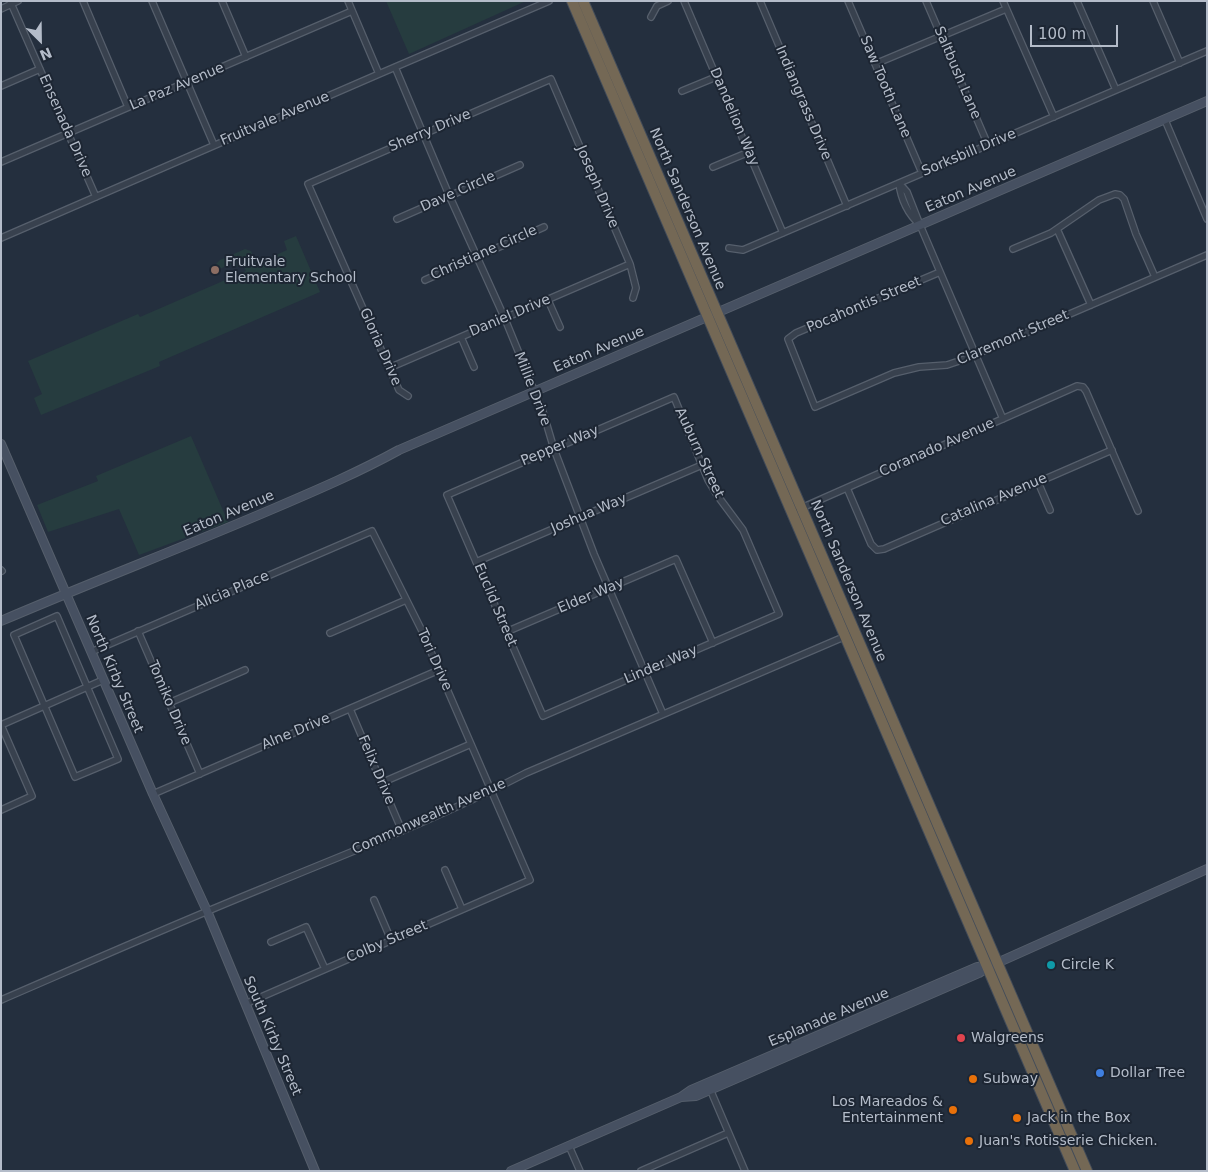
<!DOCTYPE html>
<style>
body{margin:0}
#map{position:relative;width:1208px;height:1172px;overflow:hidden;background:#242f3e;font-family:"DejaVu Sans",sans-serif}
canvas{display:block}
.frame{position:absolute;inset:0;border:2px solid #b4bcc9;pointer-events:none}
.north{position:absolute;left:15px;top:15px;width:50px;height:50px;-webkit-text-stroke:4px #1d2633;paint-order:stroke;rotate:157deg;font-size:14px;font-weight:700;line-height:20px;text-align:center;color:#b4bcc9}
.north::after{content:'';display:block;margin:auto;width:18px;height:22px;background:#b4bcc9;clip-path:polygon(50% 0,100% 100%,50% 72%,0 100%)}
.scale{position:absolute;left:1030px;top:25px;width:88px;height:22px;box-sizing:border-box;border:2px solid #b4bcc9;border-top:0;padding-left:6px;font-size:15px;line-height:18px;white-space:nowrap;color:#b4bcc9;-webkit-text-stroke:4px #1d2633;paint-order:stroke}
</style>
<div id="map">
<canvas width="1208" height="1172"></canvas>
<div class="frame"></div>
<div class="north">N</div>
<div class="scale">100 m</div>
</div>
<script>
const ctx = document.querySelector('canvas').getContext('2d');
ctx.lineJoin = 'round';
function paint(path, color) {
  ctx.fillStyle = color;
  ctx.fill(path, 'evenodd');
}
function strokePath(path, color, width, dash) {
  ctx.strokeStyle = color;
  ctx.lineWidth = width;
  ctx.lineCap = dash ? 'butt' : 'round';
  ctx.setLineDash(dash || []);
  ctx.stroke(path);
}
function write(font, color, halo, rows, align = 'center') {
  ctx.font = font + ' "DejaVu Sans",sans-serif';
  ctx.lineWidth = 4;
  ctx.setLineDash([]);
  ctx.textBaseline = 'middle';
  ctx.strokeStyle = halo;
  ctx.fillStyle = color;
  for (const [text, x, y, turn = 0] of rows) {
    ctx.save();
    ctx.translate(x, y);
    ctx.rotate((+turn || 0) * Math.PI / 180);
    ctx.textAlign = isNaN(turn) ? turn : align;
    if (halo) ctx.strokeText(text, 0, 0);
    ctx.fillText(text, 0, 0);
    ctx.restore();
  }
}
const green = new Path2D(`
 M386 1H526L409 54Z
 M296 236 320 292 159 362 160 366 41 415 34 398 42 394 28 361 138 314 140 317 246 271 243 265 235 267 230 264 218 270 216 264 220 260 245 249 251 251 256 264 287 250 284 241Z
 M191 436 228 522 139 555 119 509 48 532 37 505 98 481 96 476Z`);
const street = new Path2D(`
 M10 1 96 197
 M83 1 128 107
 M152 1 214 145
 M222 1 246 57
 M348 1 379 74
 M684 1 783 233
 M760 1 847 206
 M848 1 922 173
 M926 1 988 145
 M1003 1 1054 117
 M1077 1 1116 90
 M1153 1 1180 63
 M1 9 18 1
 M651 17 657 6 668 1
 M875 64 1006 9
 M395 67 449 195 505 319 543 412 554 449 594 554 663 714
 M1 86 40 69
 M682 91 716 77
 M1165 120 1207 219
 M1 162 352 11
 M713 167 749 152
 M397 219 520 165
 M920 225C908 214 901 200 899 183L907 192 920 225 1003 419
 M1057 229 1091 305
 M1 238 379 74 549 1
 M729 248 743 250 1207 51
 M1013 249 1051 233 1099 200 1115 194 1120 195 1124 199 1136 234 1155 277
 M940 272 796 333 788 339 815 407 894 373 919 367 947 365 965 359 1207 255
 M425 280 544 227
 M548 300 560 327
 M461 337 474 367
 M389 368 630 264
 M408 396 399 390 308 184 551 79 630 264 636 288 633 298
 M674 397 708 480 717 495 743 530 779 614 543 716 447 495Z
 M1038 482 1050 510
 M847 488 871 544 877 550 884 549 1112 450
 M799 509 1077 386 1083 387 1086 391 1138 511
 M476 562 702 465
 M1 570 2 571
 M57 616 118 759 75 777 14 635Z
 M138 631 200 774
 M506 632 676 559 713 643
 M330 633 406 600
 M91 652 372 531 421 629 530 880 245 1004
 M169 703 245 670
 M350 709 402 831
 M1 725 103 680
 M1 725 32 796 1 810
 M381 783 471 744
 M153 794 439 670
 M445 870 462 909
 M374 900 391 940
 M271 942 306 927 325 969
 M1 1000C89 962 177 923 266 887 353 851 442 817 526 773L846 636
 M710 1089 745 1171
 M569 1146 580 1171
 M641 1171 728 1133`);
const secondary = new Path2D(`
 M1 444 153 794 207 911 315 1171
 M1 621C92 582 184 547 275 508 317 490 359 472 399 450L1207 101
 M681 1097 696 1096 979 973 988 967 1207 869
 M511 1171 681 1097 691 1090 977 967H988`);
const highway = new Path2D(`
 M572 1 1075 1171
 M583 1 1087 1171`);
const markers = [
 [215,270,5,"#8d6e63"],
 [1051,965,5,"#0f9aa8"],
 [961,1038,5,"#e0444e"],
 [1100,1073,5,"#3f7fe0"],
 [973,1079,5,"#e8710a"],
 [953,1110,5,"#e8710a"],
 [1017,1118,5,"#e8710a"],
 [969,1141,5,"#e8710a"]
];
const streetNames = [
 ["Saltbush Lane",957,73,67],
 ["La Paz Avenue",177,87,-23],
 ["Saw Tooth Lane",885,87,67],
 ["Indiangrass Drive",803,103,67],
 ["Dandelion Way",734,117,67],
 ["Fruitvale Avenue",275,119,-23],
 ["Ensenada Drive",65,126,66],
 ["Sherry Drive",430,131,-23],
 ["Sorksbill Drive",969,153,-23],
 ["Joseph Drive",597,187,67],
 ["Eaton Avenue",971,190,-23],
 ["Dave Circle",458,192,-24],
 ["North Sanderson Avenue",687,209,67],
 ["Christiane Circle",484,253,-24],
 ["Pocahontis Street",864,305,-23],
 ["Daniel Drive",510,316,-23],
 ["Claremont Street",1013,338,-23],
 ["Gloria Drive",380,347,66],
 ["Eaton Avenue",599,350,-23],
 ["Millie Drive",532,389,69],
 ["Pepper Way",560,446,-23],
 ["Coranado Avenue",937,448,-24],
 ["Auburn Street",699,453,65],
 ["Catalina Avenue",994,500,-23],
 ["Eaton Avenue",229,514,-23],
 ["Joshua Way",589,514,-23],
 ["North Sanderson Avenue",848,581,67],
 ["Alicia Place",232,591,-23],
 ["Elder Way",591,596,-23],
 ["Euclid Street",495,605,67],
 ["Tori Drive",434,660,66],
 ["Linder Way",661,665,-23],
 ["North Kirby Street",114,674,67],
 ["Tomiko Drive",169,703,67],
 ["Alne Drive",296,732,-23],
 ["Felix Drive",376,770,67],
 ["Commonwealth Avenue",429,817,-24],
 ["Colby Street",387,942,-23],
 ["Esplanade Avenue",829,1018,-23],
 ["South Kirby Street",272,1036,67]
];
const poiNames = [
 ["Fruitvale",225,262],
 ["Elementary School",225,278],
 ["Circle K",1061,965],
 ["Walgreens",971,1038],
 ["Dollar Tree",1110,1073],
 ["Subway",983,1079],
 ["Los Mareados &",943,1102,"right"],
 ["Entertainment",943,1118,"right"],
 ["Jack in the Box",1027,1118],
 ["Juan's Rotisserie Chicken.",979,1141]
];
paint(green, '#263c3f');
strokePath(street, '#565f6c', 8);
strokePath(secondary, '#565f6c', 10);
strokePath(highway, '#434c59', 12);
strokePath(street, '#38414e', 5.5);
strokePath(secondary, '#465061', 8);
strokePath(highway, '#746855', 10);
for (const [x, y, r, color] of markers) {
  const dot = new Path2D();
  dot.arc(x, y, r, 0, 2 * Math.PI);
  ctx.fillStyle = color;
  ctx.fill(dot);
  strokePath(dot, '#1d2633', 2);
}
write('14px', '#b4bcc9', '#1d2633', streetNames);
write('14px', '#b4bcc9', '#1d2633', poiNames, 'left');
</script>
